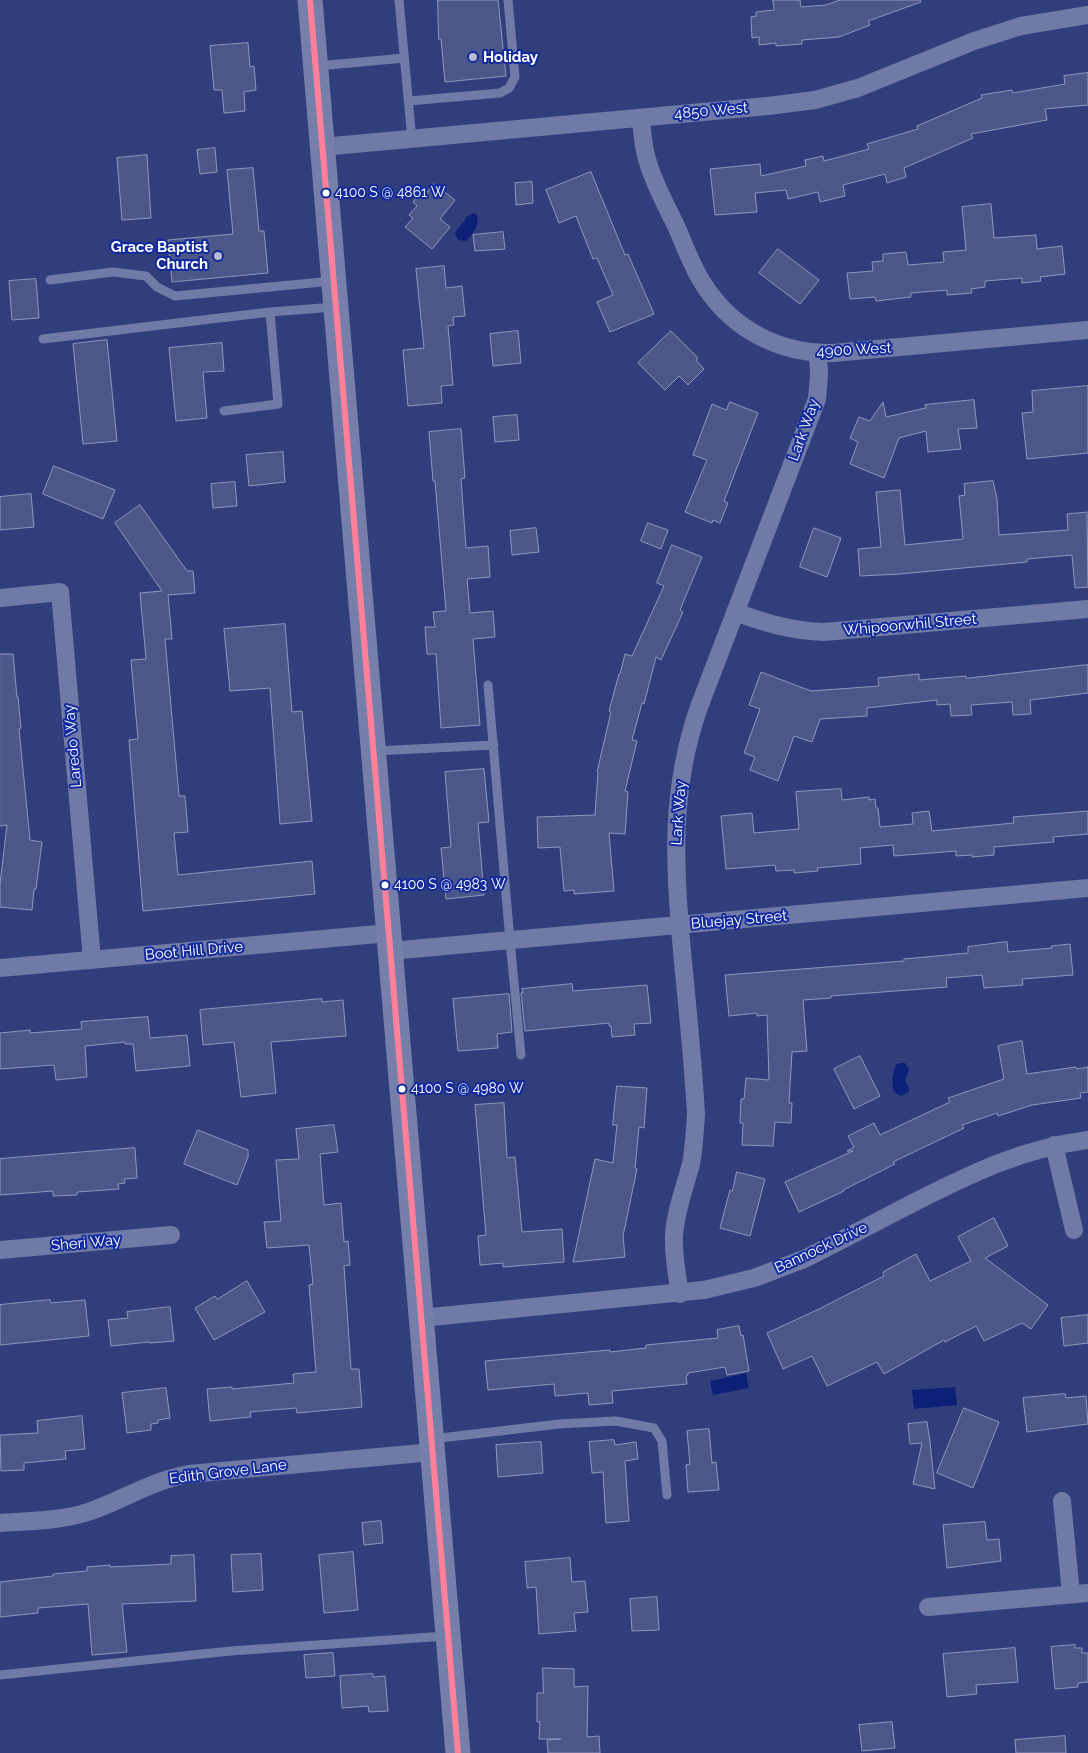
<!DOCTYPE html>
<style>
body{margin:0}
canvas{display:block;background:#303e7c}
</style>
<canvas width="1088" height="1753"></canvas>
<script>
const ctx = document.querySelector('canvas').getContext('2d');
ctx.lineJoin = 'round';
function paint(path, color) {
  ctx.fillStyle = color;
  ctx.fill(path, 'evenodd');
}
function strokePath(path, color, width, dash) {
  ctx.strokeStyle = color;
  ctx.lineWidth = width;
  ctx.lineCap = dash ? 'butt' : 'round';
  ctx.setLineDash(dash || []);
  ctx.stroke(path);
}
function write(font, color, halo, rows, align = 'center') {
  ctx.font = font + ' Raleway,sans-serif';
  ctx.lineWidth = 4;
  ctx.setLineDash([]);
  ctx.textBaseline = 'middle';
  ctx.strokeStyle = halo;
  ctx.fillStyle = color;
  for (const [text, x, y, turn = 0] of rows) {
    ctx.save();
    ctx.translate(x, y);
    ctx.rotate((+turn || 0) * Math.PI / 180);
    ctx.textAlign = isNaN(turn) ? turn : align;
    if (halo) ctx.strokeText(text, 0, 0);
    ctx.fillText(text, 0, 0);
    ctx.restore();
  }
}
const water = new Path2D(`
 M474 213 477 215C480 225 473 234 466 241L458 240 455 234C457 227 464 224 466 217Z
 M901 1063H905L909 1069 905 1080 909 1088V1092L901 1096 894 1092C891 1083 892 1073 897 1064Z
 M746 1373 749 1388 713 1395 710 1381Z
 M955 1387 957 1405 914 1409 912 1390Z`);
const building = new Path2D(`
 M438 0H498L506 76 445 82 441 39H439Z
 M773 0H800L801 7 826 5 840 0H920L921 2 868 21 870 25 839 37 802 40V44L776 46V43L759 45V37L752 38 751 17 756 16V12L774 10Z
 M248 43 250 67 254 66 256 90 244 92 245 111 224 113 222 90H214L210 46Z
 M1088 73V105L1045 109 1047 120 971 134 973 138 904 168 906 177 887 183 885 174 843 185 845 196 820 202 818 192 788 199 786 190 755 193 757 212 715 215 710 169 760 164 761 176 806 166 805 160 823 156 824 161 869 149 867 144 918 129 917 126 982 98 981 95 1012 90 1013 93 1065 84 1064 76Z
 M215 148 217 172 200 174 197 150Z
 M147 155 151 218 122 220 117 158Z
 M253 168 259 231H264L268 273 172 282 168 240 233 234 227 170Z
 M591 172 625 255 628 254 654 314 610 332 597 302 613 295 597 258 593 259 576 216 559 223 546 190Z
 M532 182 533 203 516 205 515 183Z
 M434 184 455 200 440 219 450 227 432 249 405 227 413 218 409 215 417 206 413 202 423 189 427 192Z
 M991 204 994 238 1036 235 1037 249 1062 246 1065 274 1040 277 1041 281 1022 283V278L985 281V287L971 289 972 293 947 295V290L911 293V297L876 301 875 297 850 299 847 273 873 271 872 262 883 261V254L906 252 908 265 944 262 943 252 966 250 962 207Z
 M503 232 505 249 475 251 473 235Z
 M778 249 819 280 800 304 759 273Z
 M444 266 446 288 462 286 465 316 453 317 454 325 448 326 453 385 441 386 442 403 408 406 403 350 424 348 416 269Z
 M36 279 39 318 12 320 9 281Z
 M518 331 521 363 493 366 490 334Z
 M671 331 698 358 696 360 704 369 688 385 679 376 665 390 638 363Z
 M107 340 117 441 83 444 73 344Z
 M222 343 224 371 203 372 207 418 176 421 169 348Z
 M1088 386V453L1027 459 1022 413 1033 412 1032 391Z
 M974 400 977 428 958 429 961 449 928 452 926 431 899 438 884 478 850 464 858 442 850 438 859 417 870 421 883 402 886 417 926 408 925 405Z
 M730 402 758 413 724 501 728 503 720 523 713 520 712 523 685 512 707 460 693 455 712 404 726 410Z
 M517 415 519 440 495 442 493 417Z
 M461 429 465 478 461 479 466 548 488 546 490 577 467 579 470 613 493 611 495 637 473 639 480 725 441 728 436 654H427L425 627H435L433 612 446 611 435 481H433L429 432Z
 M283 452 285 482 249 486 246 455Z
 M54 466 115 490 103 519 43 494Z
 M993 481 997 499 999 535 1068 530 1067 514 1087 512 1088 587 1075 588 1072 555 1027 559V562L900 574 860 576 858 549 881 547 876 492 900 490 905 545 963 539 959 496 965 495 964 484Z
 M235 482 237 506 213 508 211 484Z
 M31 494 34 527 0 530V497Z
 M140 505 187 571H193L195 593 168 595 172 639H165L179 796H185L188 832 174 833 178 875 312 861 315 894 143 911 129 740 138 739 131 660 146 659 140 593 162 591 115 523Z
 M648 523 668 530 661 549 641 541Z
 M536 528 539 552 512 555 510 531Z
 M814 528 841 538 827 577 800 567Z
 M672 545 702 557 680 610 683 612 661 660 656 657 644 704 642 703 632 740 637 741 625 791 628 792 625 834 609 833 614 891 574 894V890L564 891 560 847 538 848 537 817 595 815 598 772H597L611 712 609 711 619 674H620L625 654 632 656 664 586 657 583Z
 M285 624 292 712 302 711 312 821 280 824 270 688 230 691 224 629Z
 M0 654H13L17 697H18L21 728 19 729 30 840 42 842 36 889H34L32 910 0 907V884L7 825 0 826Z
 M1088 665V693L1030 700 1031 714 1013 715 1012 702 971 705 972 715 951 716 950 704 937 705V700L867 708V716L820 719 812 742 794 736 778 781 750 770 755 757 744 753 760 709 749 705 761 672 811 691 879 686 878 678 919 674V680L966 676V678Z
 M484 769 489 822 478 823 484 895 446 899 441 848 451 847 445 772Z
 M841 789 842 800 869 797V800L875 799 876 808H878L880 827 913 824 912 813 929 811 932 831 1014 823 1013 817 1088 811V834L1053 837 1054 842 994 847V855L972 857V855L956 856V851L894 856 893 845 860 848 861 864 817 868 818 871 794 873V870L776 871 775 865 726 869 721 816 752 813 754 833 799 829 796 792Z
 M1007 942 1008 952 1052 948 1051 946 1070 944 1073 975 1022 979 1023 985 984 988 982 975 946 978 947 987 831 996V998L803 1000 807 1051 792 1052 789 1103H792L791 1123 775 1122 773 1146 742 1145 743 1123H740L741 1099H744L746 1078 769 1080 767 1015 757 1016V1013L729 1016 725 975 904 961V959L968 953V947Z
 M572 984 573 991 647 985 651 1023 634 1024 635 1035 612 1037 611 1026H609V1023L525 1031 521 993H523L522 989Z
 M509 994 512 1032 497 1034 498 1048 458 1051 453 999Z
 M322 999V1002L343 1000 346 1036 271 1042 276 1093 241 1097 234 1042 203 1045 200 1010Z
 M148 1017 150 1038 187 1035 190 1066 136 1071 133 1044H125V1042L85 1046 87 1077 56 1080 54 1065 0 1069V1033L30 1030V1033L82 1029 81 1022Z
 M1022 1041 1027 1074 1076 1067 1077 1069 1088 1067V1092L1080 1093 1081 1098 1032 1105 998 1116 997 1113 962 1125 964 1128 893 1162 895 1164 843 1190 844 1191 799 1212 785 1182 853 1151H847L854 1147 848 1136 874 1123 880 1135 950 1102 948 1098 1004 1079 998 1046Z
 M860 1056 880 1096 854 1109 834 1069Z
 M617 1086 647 1088 644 1128 639 1127 635 1168 637 1169 623 1236 625 1257 573 1262 595 1159 613 1163 617 1125H613Z
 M504 1103 507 1158 515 1157 522 1232 562 1229 564 1262 503 1267V1263L480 1265 478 1236 486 1235 475 1105Z
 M334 1125 338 1152 320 1154 324 1205 341 1203 344 1242 348 1241 350 1265 344 1266 351 1369H359L362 1407 297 1413 296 1408 250 1412 251 1417 210 1421 207 1389 232 1387V1389L294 1383 293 1374 316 1372 309 1285 313 1284 309 1245 267 1248 264 1222 281 1221 276 1160 299 1159 296 1129Z
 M198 1130 248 1150V1157L237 1185 184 1164Z
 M135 1148 137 1178 124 1179 125 1183 118 1184 119 1189 77 1192V1195L53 1196V1191L0 1195V1159Z
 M737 1172 765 1179 750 1236 720 1228 730 1190 732 1191Z
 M994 1218 1008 1246 985 1258 1048 1305 1031 1329 1022 1323 984 1341 976 1326 945 1342 944 1340 884 1374 877 1362 827 1386 812 1356 783 1369 767 1333 817 1310 884 1276 883 1272 916 1254 930 1281 971 1261 958 1237Z
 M247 1281 265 1312 214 1340 195 1308 215 1296 217 1299Z
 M50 1300 51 1303 85 1300 89 1336 0 1345V1305Z
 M170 1307 174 1341 150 1343 149 1342 111 1346 108 1320 128 1318 127 1312Z
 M1088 1315V1343L1064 1346 1061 1318Z
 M739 1326 741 1336 743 1335 749 1371 727 1375 725 1367 688 1373V1375L686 1376 687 1384 612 1391 613 1403 589 1405 588 1393 555 1396 554 1384 488 1390 485 1361 610 1350V1352L646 1348V1345L718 1338 717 1330Z
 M166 1388 170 1418 158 1420V1423L151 1424V1430L127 1433 122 1393Z
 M1065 1394 1066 1398 1086 1396 1088 1424 1027 1432 1023 1398Z
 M964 1408 999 1422 973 1488 937 1473Z
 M82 1416 85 1449 65 1451 66 1459 24 1463V1470L1 1471 0 1435 38 1433 37 1421Z
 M927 1422 930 1442 935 1489 913 1484 922 1443 910 1444 908 1424Z
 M709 1429 712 1463 716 1462 719 1490 688 1492 686 1465 690 1464 687 1431Z
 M614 1440 615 1445 636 1442 638 1459 625 1461 629 1521 606 1523 603 1472 592 1473 589 1442Z
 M541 1442 543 1473 498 1477 496 1445Z
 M381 1521 383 1543 364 1545 362 1523Z
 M985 1522 987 1540 999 1539 1001 1561 947 1568 943 1525Z
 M353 1552 358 1610 324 1613 319 1555Z
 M261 1554 263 1590 233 1592 231 1555Z
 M194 1555 196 1601 122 1604 127 1652 92 1655 88 1604 38 1608V1613L0 1617V1582L53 1576V1574L87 1571V1567L110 1565V1567L171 1564V1556Z
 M570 1558 572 1582 585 1581 588 1612 574 1613 576 1631 539 1634 536 1587 527 1588 525 1562Z
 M657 1597 659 1630 632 1631 630 1599Z
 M1075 1645V1648H1082V1653H1088V1682L1078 1683V1687L1055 1689 1051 1647Z
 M1015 1648 1018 1682 976 1685 977 1694 947 1697 943 1654Z
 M333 1653 335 1676 306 1678 304 1655Z
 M543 1668 574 1669V1687L588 1686 587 1737 599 1736 600 1753H548L547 1740 561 1739H539L540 1722H537V1693H543Z
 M373 1674V1677L385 1676 388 1711 369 1712 368 1706 342 1708 340 1676Z
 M892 1722 895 1748 862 1751 859 1725Z
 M1065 1736 1066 1753H1016L1015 1740Z`);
const service = new Path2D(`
 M399 0 412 140
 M318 66 404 58
 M409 101 500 93 509 88 515 77 508 0
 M50 280 113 272 146 276 157 287 175 296 333 281
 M43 339 270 312 335 307
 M224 411 278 404 270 312
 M488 685 510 941 521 1055
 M376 751 494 745
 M432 1439 559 1424 616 1421 654 1428 662 1441 667 1495
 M0 1675 231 1651 446 1636`);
const minor = new Path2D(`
 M641 118C642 132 643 146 647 159 653 182 666 205 676 226 685 246 692 267 704 285 733 330 780 354 833 353L1088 330
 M322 147 768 106 815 100 858 88 974 41 1021 26 1088 15
 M0 598 60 592 92 960
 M735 612C765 623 792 631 824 632L1088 609
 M390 951 1088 888
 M0 968 389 933
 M1054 1145 1074 1230
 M0 1250 171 1235
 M680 1294C677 1275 673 1255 674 1236 675 1212 685 1187 691 1164 694 1148 695 1131 696 1114 693 1060 687 1005 682 951 674 865 670 790 699 707L817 399 819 375 818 353
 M421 1318 704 1290 754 1278 804 1259C840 1241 876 1222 913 1203 972 1173 1021 1149 1088 1140
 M1062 1501 1071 1594
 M0 1523C29 1521 60 1521 88 1512 124 1500 150 1481 189 1474L433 1452
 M928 1607 1088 1593`);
const secondary = new Path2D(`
 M310 0 458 1753`);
const bus1 = new Path2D(`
 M310 0 458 1753`);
const markers = [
 [473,57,5,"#b7bbd1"],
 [326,193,4.5,"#fff"],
 [218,256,5,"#b7bbd1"],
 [385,885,4.5,"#fff"],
 [402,1089,4.5,"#fff"]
];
const busNames = [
 ["4100 S @ 4861 W",335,193],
 ["4100 S @ 4983 W",394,885],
 ["4100 S @ 4980 W",411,1089]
];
const poiNames = [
 ["Holiday",483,57],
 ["Grace Baptist",208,247,"right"],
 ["Church",208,264,"right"]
];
const streetNames = [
 ["4850 West",711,111,-5],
 ["4900 West",854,350,-3],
 ["Lark Way",804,430,-70],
 ["Whipoorwhil Street",910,625,-5],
 ["Laredo Way",73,746,-95],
 ["Lark Way",679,813,-86],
 ["Bluejay Street",739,920,-5],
 ["Boot Hill Drive",194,951,-5],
 ["Sheri Way",86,1243,-5],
 ["Bannock Drive",821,1248,-25],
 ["Edith Grove Lane",228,1472,-7]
];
paint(water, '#0d1f77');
paint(building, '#4c5789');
strokePath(building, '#8f97bb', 1);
strokePath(service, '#707aa6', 9);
strokePath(minor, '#707aa6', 18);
strokePath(secondary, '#767faa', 25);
strokePath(bus1, '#ff8098', 6);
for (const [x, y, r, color] of markers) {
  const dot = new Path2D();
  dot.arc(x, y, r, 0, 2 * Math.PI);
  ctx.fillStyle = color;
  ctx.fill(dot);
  strokePath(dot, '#11299c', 2);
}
write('14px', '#fff', '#11299c', busNames, 'left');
write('bold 15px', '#fff', '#11299c', poiNames, 'left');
write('15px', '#fff', '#11299c', streetNames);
</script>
